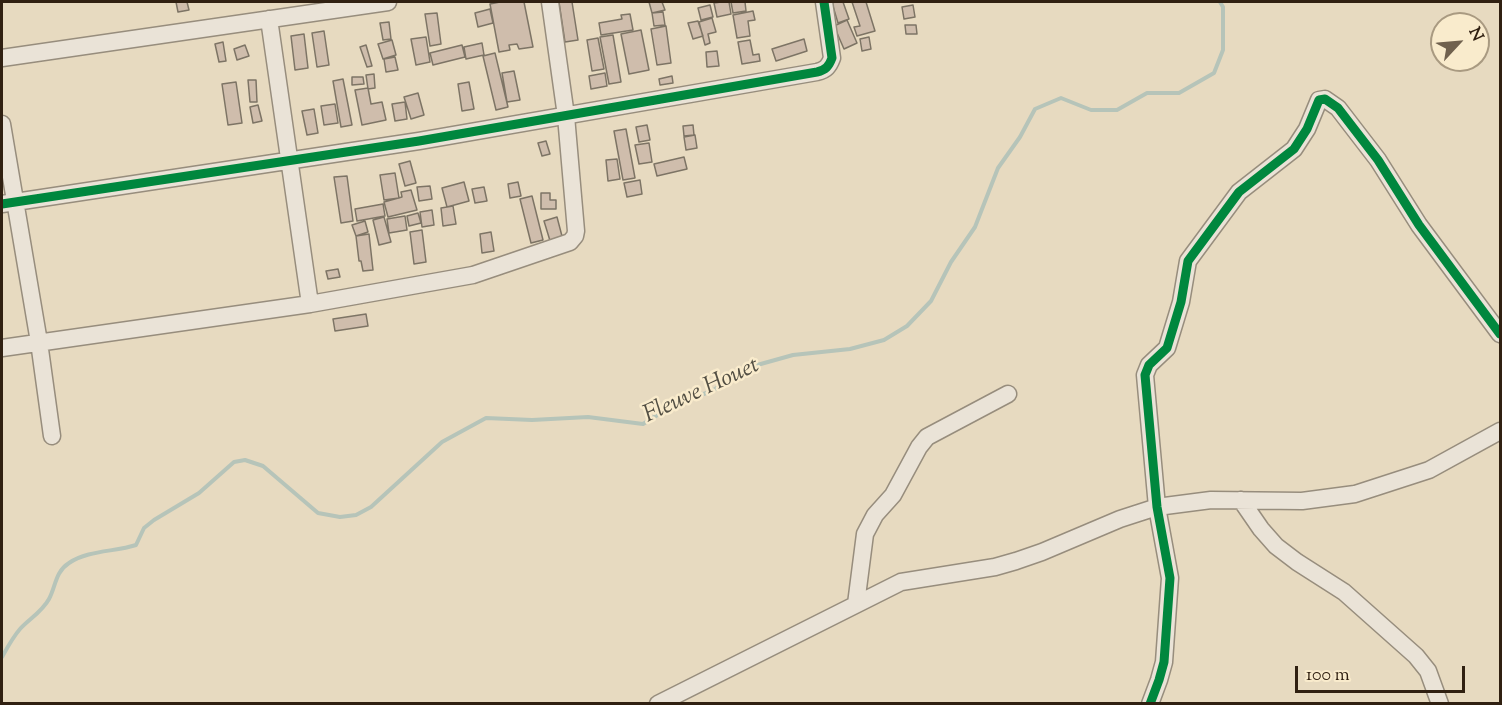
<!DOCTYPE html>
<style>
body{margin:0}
#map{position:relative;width:1502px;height:705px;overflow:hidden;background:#e7dac0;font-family:"Sorts Mill Goudy",serif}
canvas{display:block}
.frame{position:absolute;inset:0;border:3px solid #302011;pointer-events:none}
.north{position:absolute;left:1430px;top:12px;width:60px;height:60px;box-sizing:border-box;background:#f9ebcc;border:2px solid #a99a81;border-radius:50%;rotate:64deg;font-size:16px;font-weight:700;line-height:24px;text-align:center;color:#302011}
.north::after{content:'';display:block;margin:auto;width:21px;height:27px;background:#70614e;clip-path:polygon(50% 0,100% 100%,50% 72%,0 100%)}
.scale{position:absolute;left:1295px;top:666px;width:170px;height:27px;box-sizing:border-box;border:3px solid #302011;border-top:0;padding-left:8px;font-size:18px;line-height:21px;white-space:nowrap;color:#302011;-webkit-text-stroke:4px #f9ebcc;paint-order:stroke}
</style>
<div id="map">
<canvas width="1502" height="705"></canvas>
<div class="frame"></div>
<div class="north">N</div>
<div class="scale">100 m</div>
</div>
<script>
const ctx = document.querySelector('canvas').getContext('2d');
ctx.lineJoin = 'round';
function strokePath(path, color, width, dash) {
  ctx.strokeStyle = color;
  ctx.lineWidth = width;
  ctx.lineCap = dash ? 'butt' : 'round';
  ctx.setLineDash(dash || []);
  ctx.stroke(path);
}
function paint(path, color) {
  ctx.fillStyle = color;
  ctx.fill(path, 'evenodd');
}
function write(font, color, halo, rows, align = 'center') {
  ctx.font = font + ' "Sorts Mill Goudy",serif';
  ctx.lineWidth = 5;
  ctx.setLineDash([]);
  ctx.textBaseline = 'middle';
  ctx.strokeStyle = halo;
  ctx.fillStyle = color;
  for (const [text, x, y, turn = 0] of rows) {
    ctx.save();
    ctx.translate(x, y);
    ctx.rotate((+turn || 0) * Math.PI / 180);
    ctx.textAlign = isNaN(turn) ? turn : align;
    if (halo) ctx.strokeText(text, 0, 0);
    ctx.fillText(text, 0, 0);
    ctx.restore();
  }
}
const stream = new Path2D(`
 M2 657C7 648 13 637 20 629 29 619 42 612 49 599 56 586 55 572 69 563 88 550 115 552 136 545L144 528 154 520 199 493 234 462 245 460 263 466 318 513 340 517 356 515 371 507 442 442 486 418 532 420 588 417 643 424 675 404 712 391 750 367 793 355 850 349 884 340 907 326 931 301 951 262 975 227 998 168 1020 137 1035 109 1061 98 1091 110H1117L1147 93H1179L1214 73 1223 50V7L1220 2`);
const building = new Path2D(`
 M176 2H187L189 10 178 12Z
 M500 2H524L533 47 519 49 517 44 509 45 510 50 499 52 490 4Z
 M559 2H572L578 40 565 42Z
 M649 2H662L665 10 652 13Z
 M721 2H729L731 14 717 17 714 3Z
 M731 2H745L746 11 733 13Z
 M835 2H843L849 19 838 23 832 3Z
 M852 2H866L875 31 857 36 854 27 860 26Z
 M710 5 713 17 701 20 698 8Z
 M913 5 915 17 904 19 902 7Z
 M490 9 493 23 478 27 475 13Z
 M753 11 755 20 748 21 750 36 737 38 733 15Z
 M663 12 665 25 654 26 652 13Z
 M437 13 441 44 430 46 425 14Z
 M630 14 633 30 601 35 599 23 622 19 621 15Z
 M712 18 716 32 708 34 710 43 705 45 699 22Z
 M847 20 857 43 844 49 834 26Z
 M698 21 703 36 693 39 688 23Z
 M389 22 391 39 383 40 380 23Z
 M905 25H916L917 34H906Z
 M666 26 671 63 657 65 651 29Z
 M641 30 649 70 629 74 621 34Z
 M324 31 329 65 317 67 312 33Z
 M304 34 308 68 295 70 291 36Z
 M613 35 621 82 609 84 600 37Z
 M426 37 430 62 416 65 411 39Z
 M869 37 871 49 862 51 860 39Z
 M598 38 604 69 592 71 587 40Z
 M804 39 807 51 776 61 772 49Z
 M392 40 396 55 383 59 378 44Z
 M750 40 753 55 759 54 760 61 742 64 738 42Z
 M223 42 226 61 219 62 215 44Z
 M482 43 484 55 466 59 464 47Z
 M245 45 249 56 237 60 234 49Z
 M366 45 372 66 367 67 360 47Z
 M462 45 465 57 433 65 430 53Z
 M717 51 719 66 707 67 706 52Z
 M495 53 508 107 496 110 483 56Z
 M395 57 398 70 386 72 384 59Z
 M514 71 520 100 507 102 502 73Z
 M605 73 607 86 591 89 589 76Z
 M374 74 375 88 368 89 366 75Z
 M672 76 673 83 660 85 659 79Z
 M352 77H363L364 84 352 85Z
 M343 79 352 125 341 127 333 81Z
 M248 80H256L257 102H250Z
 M236 82 242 123 228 125 222 84Z
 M469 82 474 109 462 111 458 84Z
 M368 88 371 104 382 102 386 120 362 125 355 90Z
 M418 93 424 115 411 119 404 97Z
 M405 102 407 119 395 121 392 104Z
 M335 104 338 123 324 125 321 106Z
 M258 105 262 121 253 123 250 107Z
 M314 109 318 133 307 135 302 111Z
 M647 125 650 140 639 142 636 127Z
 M693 125 694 135 684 136 683 126Z
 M626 129 635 178 623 180 614 131Z
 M695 135 697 148 686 150 684 137Z
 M546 141 550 154 542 156 538 143Z
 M649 143 652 162 639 164 635 145Z
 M684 157 687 169 657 176 654 164Z
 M617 159 620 179 608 181 606 160Z
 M410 161 416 183 405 186 399 164Z
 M395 173 399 198 384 200 380 175Z
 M347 176 353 221 341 223 334 177Z
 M640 180 642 194 627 197 624 183Z
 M464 182 469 201 447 207 442 188Z
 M518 182 521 196 510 198 508 184Z
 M430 186 432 199 419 201 417 187Z
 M484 187 487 201 475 203 472 189Z
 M411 190 417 210 388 217 384 202 402 197 401 192Z
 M541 193H550V200H556V209H541Z
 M532 196 543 240 531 243 520 199Z
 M383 204 385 216 357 221 355 209Z
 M453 206 456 224 443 226 441 208Z
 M432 210 434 225 422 227 420 212Z
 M418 213 421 223 409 226 407 216Z
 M405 216 407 230 389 233 387 219Z
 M384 217 391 242 379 245 373 220Z
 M557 217 563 240 551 244 544 221Z
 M365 221 368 232 356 236 352 225Z
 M422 230 426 262 414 264 410 232Z
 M491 232 494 251 482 253 480 234Z
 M369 234 373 270 363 271 361 261H359L356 236Z
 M338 269 340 277 328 279 326 271Z
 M366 314 368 326 335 331 333 319Z`);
const minor = new Path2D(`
 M269 19 310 304
 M2 58 388 2
 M2 124 39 342 52 436
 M2 204 419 141 817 72C826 70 829 66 832 58L824 2
 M2 348 310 304 473 275 570 242 575 236 576 231 566 116 550 2
 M1241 500 1261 529 1276 546 1297 562 1344 592 1416 656 1428 671 1440 704
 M856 604 865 534 875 515 893 495 919 447 927 437 1008 394
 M658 704 901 582 995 567 1016 561 1042 552 1120 519 1157 507 1211 500 1302 501 1355 494 1429 470 1500 431
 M1150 704 1159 680 1164 662 1170 578 1157 507 1145 375 1149 365 1167 348 1181 302 1188 261 1239 192 1294 149 1307 129 1319 100 1325 99 1338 108 1378 160 1419 225 1500 334`);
const cycleway = new Path2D(`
 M2 204 419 141 817 72C826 70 829 66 832 58L824 2
 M1150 704 1159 680 1164 662 1170 578 1157 507 1145 375 1149 365 1167 348 1181 302 1188 261 1239 192 1294 149 1307 129 1319 100 1325 99 1338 108 1378 160 1419 225 1500 334`);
const waterNames = [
 ["Fleuve Houet",702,392,-25]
];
strokePath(stream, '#b6c4b9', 4);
paint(building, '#cfbdac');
strokePath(building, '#7d7465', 1.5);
strokePath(minor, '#978d7d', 19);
strokePath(minor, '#eae3d7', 16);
strokePath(cycleway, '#00873e', 9);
write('italic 24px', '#524e43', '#f9ebcc', waterNames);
</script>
